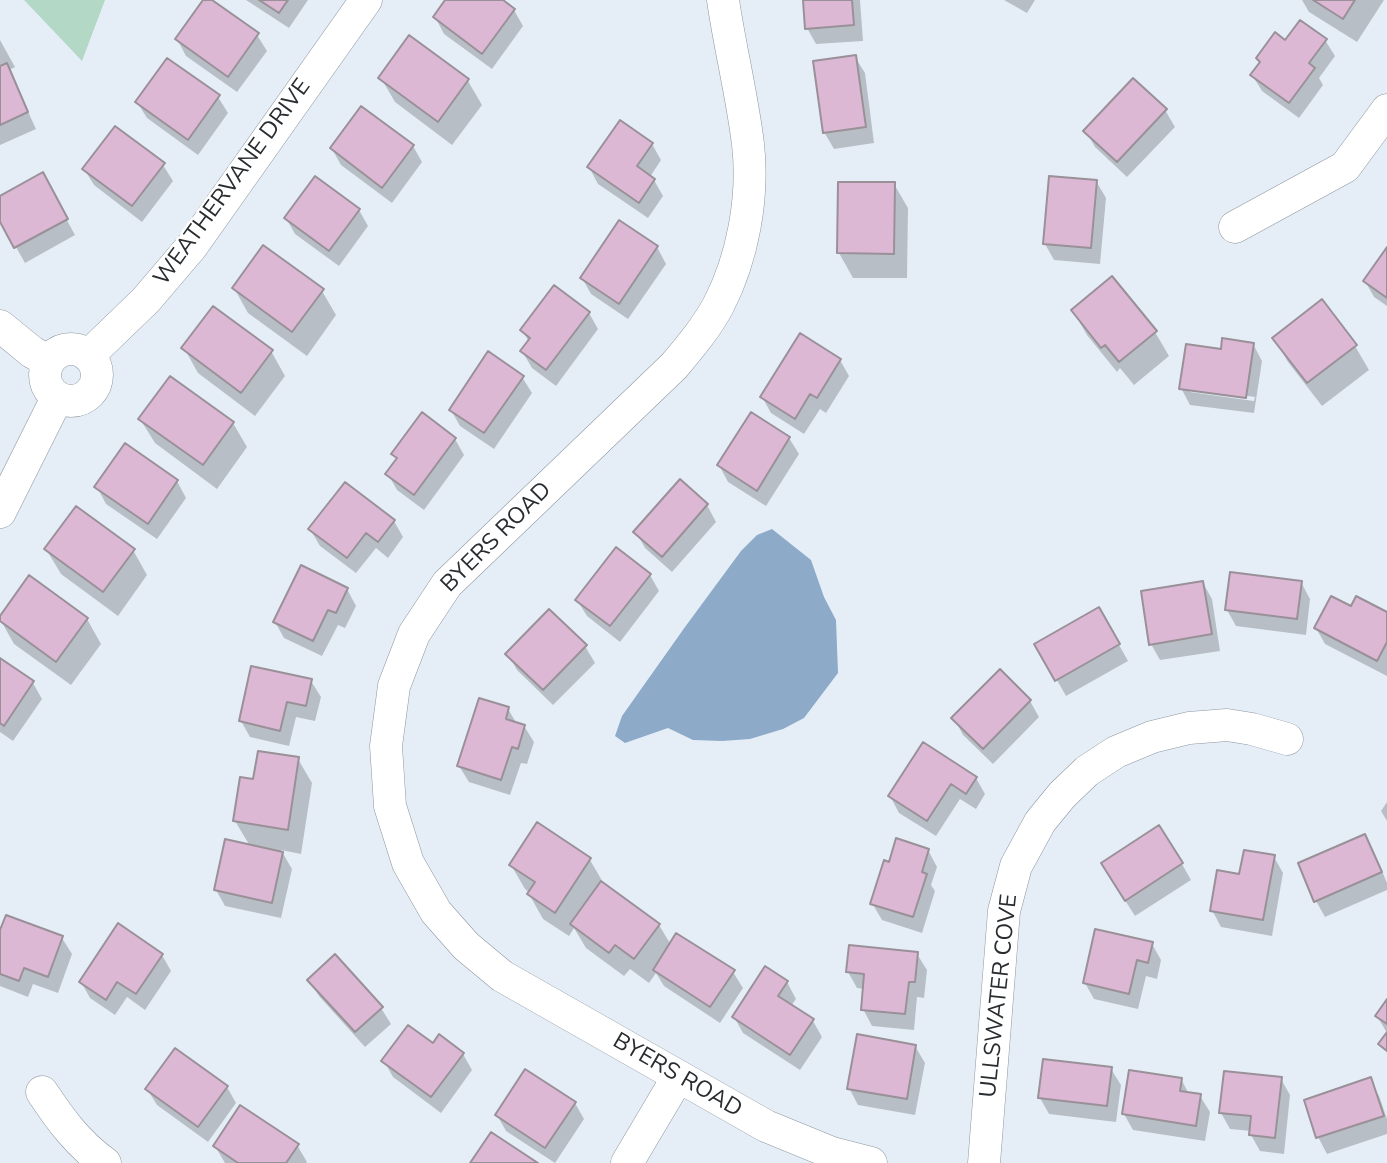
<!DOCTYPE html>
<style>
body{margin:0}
canvas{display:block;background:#e5eef7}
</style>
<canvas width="1387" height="1163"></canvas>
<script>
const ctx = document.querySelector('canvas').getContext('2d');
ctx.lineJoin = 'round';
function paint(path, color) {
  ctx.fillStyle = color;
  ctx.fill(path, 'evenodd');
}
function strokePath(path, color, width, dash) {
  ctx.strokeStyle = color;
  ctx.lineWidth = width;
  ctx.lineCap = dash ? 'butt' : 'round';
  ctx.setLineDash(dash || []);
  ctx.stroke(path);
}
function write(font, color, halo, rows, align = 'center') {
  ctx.font = font + ' "Nunito Sans",sans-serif';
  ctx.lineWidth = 5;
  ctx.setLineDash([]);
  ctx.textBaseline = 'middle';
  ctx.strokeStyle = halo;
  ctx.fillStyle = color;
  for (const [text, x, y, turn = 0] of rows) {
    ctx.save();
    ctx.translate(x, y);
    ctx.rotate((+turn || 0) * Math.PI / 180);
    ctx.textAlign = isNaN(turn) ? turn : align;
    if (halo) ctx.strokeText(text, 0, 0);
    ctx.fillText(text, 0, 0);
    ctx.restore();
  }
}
const green = new Path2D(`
 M24 0H105L82 61 26 2Z`);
const water = new Path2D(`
 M772 529 811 560 824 597 836 620 838 673 804 718 783 729 750 739 722 741 693 740 668 728 625 743 615 736 622 716 685 627 741 551 757 535Z`);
const shadow = new Path2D(`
 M205 0H209L257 35 267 51 237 92 186 56 177 39Z
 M246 0H308L289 28Z
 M448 0H500L514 10 523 26 492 69 444 34 435 17Z
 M805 0H860L863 41 816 44 807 28Z
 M1004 0H1035L1027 13Z
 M1302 0H1384L1357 42 1309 12Z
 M0 40 15 67 9 70 36 129 0 145Z
 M1325 40 1335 56 1319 78 1323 85 1299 118 1262 91 1252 75 1286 42Z
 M855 57 865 73 874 143 834 149 824 132Z
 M381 78 468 81 482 105 452 145 395 102Z
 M218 97 228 113 198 155 147 118 137 102Z
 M1165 110 1175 127 1127 177 1095 147 1086 131Z
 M652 144 661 160 650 177 654 180 663 196 648 218 598 184 589 167Z
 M413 146 422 162 392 203 341 165 332 149Z
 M163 165 173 181 142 222 94 185 84 169Z
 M1096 181 1106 198 1100 264 1054 260 1045 244Z
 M894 184 908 208 907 278H853L839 253Z
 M51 191 75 235 25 263 0 219V198Z
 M359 210 368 226 339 266 295 234 286 218Z
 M657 247 666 264 628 319 591 294 582 278Z
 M1387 250V306L1374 297 1365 281Z
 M234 288 322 291 336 315 307 356 248 313Z
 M1073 311 1155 332 1169 356 1134 385 1120 368 1117 372 1087 335Z
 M589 313 598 329 556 386 532 368 522 351 529 342 522 330Z
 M1274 338 1355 346 1369 370 1322 406 1288 362Z
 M1253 344 1262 361 1254 413 1190 405 1181 388 1222 351ZM1190 388 1255 397 1254 401 1190 392Z
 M184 348 271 351 285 376 255 416 198 373Z
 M840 360 849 376 826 413 820 409 804 434 771 413 762 397Z
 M522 377 532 393 494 449 460 426 451 410Z
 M140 419 233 423 247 447 217 489 155 443Z
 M789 438 799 454 766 506 728 482 719 465Z
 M455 439 464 455 424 510 397 490 388 474 397 461 394 454Z
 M177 481 186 498 157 539 106 504 97 487Z
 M680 481 707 505 716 522 672 572 645 548 636 532Z
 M394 521 403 537 388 558 376 548 356 573 320 546 310 529Z
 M46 549 133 550 147 575 118 616 61 574Z
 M650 575 659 591 620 642 587 616 577 600Z
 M1301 582 1310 599 1306 635 1236 626 1227 610Z
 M1203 583 1212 599 1220 651 1160 660 1151 644Z
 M347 589 356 606 345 628 338 625 322 656 284 638 275 622Z
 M1099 609 1128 661 1066 696 1037 645Z
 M1352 609 1387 614V676L1325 644 1316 628Z
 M0 619H87L101 644 71 685 14 644Z
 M585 646 595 663 553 705 517 670 508 654Z
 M0 660 33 683 42 699 13 741 0 732Z
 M311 681 321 697 315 721 296 717 289 746 250 737 241 721Z
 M1030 701 1039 717 993 764 963 735 954 718Z
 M508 709 517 724 524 726 534 742 527 764 521 763 510 795 469 782 459 766Z
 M298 759 312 783 301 854 281 850 292 869 281 918 225 906 216 890 250 846 235 821 254 781Z
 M976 778 985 794 976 809 960 799 936 836 899 813 890 796Z
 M1387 802V821L1381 811Z
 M1364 836 1374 852 1387 883V890L1325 917 1316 901Z
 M928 850 937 867 931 885 935 891 922 933 882 920 872 903 890 864Z
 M1274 857 1283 873 1272 936 1221 927 1212 910Z
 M590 860 604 884 659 925 671 945 733 972 743 988 720 1023 664 986 656 973 649 983 630 969 624 976 586 948 574 928 569 936 543 919 529 894 530 893 525 889 511 865Z
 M1182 864 1191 880 1135 916 1112 880Z
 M0 935 62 938 72 954 58 993 33 984 28 997 0 986Z
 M1152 944 1161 960 1157 979 1146 976 1138 1009 1094 999 1085 983Z
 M917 954 927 970 924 998 917 997 914 1030 872 1026 863 1009 865 989 857 988 848 972Z
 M162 955 171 971 145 1010 127 997 115 1015 90 998 81 982Z
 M309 980 381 1008 391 1024 365 1047 319 996Z
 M787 982 796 999 791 1006 813 1021 822 1037 800 1070 743 1033 734 1017Z
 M1387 1002V1033L1377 1016Z
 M434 1045 463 1054 472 1070 441 1113 393 1077 384 1061Z
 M915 1046 925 1063 915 1115 858 1105 849 1088Z
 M1111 1069 1121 1085 1116 1122 1049 1114 1040 1098Z
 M1181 1079 1189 1094 1200 1096 1210 1112 1205 1141 1133 1130 1124 1114Z
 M1281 1079 1290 1095 1284 1154 1260 1151 1251 1135V1131L1230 1129 1221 1113Z
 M1370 1080 1379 1096 1387 1119V1134L1327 1154 1318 1137Z
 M227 1087 236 1103 208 1142 157 1105 147 1089Z
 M575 1103 584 1119 555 1163 506 1131 497 1115Z
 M297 1145 307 1162 306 1163H225L215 1146Z`);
const building = new Path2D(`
 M203 0H212L259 33 228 77 175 39Z
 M259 0H288L279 13Z
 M445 0H503L515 9 482 54 433 17Z
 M803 0H852L854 25 805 29Z
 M1313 0H1355L1343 19Z
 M1300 20 1327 39 1309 63 1315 68 1289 103 1250 75 1260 62 1256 58 1275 32 1285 40Z
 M409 35 469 79 438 122 378 78Z
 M856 55 866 127 823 133 813 61Z
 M167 58 220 95 188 140 135 102Z
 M7 63 28 112 0 125V66Z
 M1133 78 1167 109 1117 162 1083 131Z
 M361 106 414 145 382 188 330 148Z
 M620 120 653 143 637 166 655 179 639 203 587 167Z
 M115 126 165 163 132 206 82 169Z
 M43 172 68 219 14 248 0 222V196Z
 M315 176 360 209 329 251 284 218Z
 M1049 176 1097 180 1091 248 1043 244Z
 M838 182H895L894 254 837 253Z
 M619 220 658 246 619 304 580 278Z
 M263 245 324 289 292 332 232 288Z
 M1387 247V298L1363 281Z
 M1112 276 1157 331 1119 362 1105 345 1101 348 1071 310Z
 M554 285 590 312 546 370 520 351 530 338 520 330Z
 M1322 299 1357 345 1307 383 1272 338Z
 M213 306 273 350 241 393 181 348Z
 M800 333 841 359 817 398 810 394 795 419 760 397Z
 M1222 338 1254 343 1246 398 1179 389 1186 344 1221 349Z
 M488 351 524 376 484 433 449 410Z
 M170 376 234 422 203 465 138 419Z
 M422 412 456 438 414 495 385 474 397 458 391 454Z
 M751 412 790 437 757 491 717 465Z
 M125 443 178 480 148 524 94 487Z
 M680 479 708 504 662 557 633 532Z
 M345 482 395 520 378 542 366 533 347 558 308 529Z
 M76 506 135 549 103 592 44 549Z
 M616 547 651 574 610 626 575 600Z
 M301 565 348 588 336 613 328 610 313 641 273 622Z
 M1230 572 1302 581 1297 619 1225 610Z
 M29 575 88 618 56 662 0 621V616Z
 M1203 581 1212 634 1149 645 1141 591Z
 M1331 596 1351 606 1356 596 1387 612V642L1377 661 1314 628Z
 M1099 607 1120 644 1055 681 1034 644Z
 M549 609 587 645 543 690 505 654Z
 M0 658 34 681 4 726 0 723Z
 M251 666 312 679 306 706 287 702 280 731 239 721Z
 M1000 669 1031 700 983 749 951 718Z
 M479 698 509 707 506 719 525 725 518 749 512 747 501 780 457 766Z
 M923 742 977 777 966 794 951 784 927 821 888 796Z
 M258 751 299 757 288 830 233 821 240 777 253 779Z
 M537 822 591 858 555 913 527 894 535 882 509 865Z
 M1159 825 1183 863 1125 901 1101 863Z
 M1365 834 1382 872 1314 902 1298 863Z
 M896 838 929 849 922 872 927 874 913 917 870 904 884 860 889 862Z
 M225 839 283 852 272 903 214 890Z
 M1244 850 1275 855 1263 920 1210 911 1217 870 1239 874Z
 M601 881 660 924 634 959 615 945 609 953 570 924Z
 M6 915 63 936 48 977 24 968 19 981 0 974V930Z
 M118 923 163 954 136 994 117 982 106 1000 79 982Z
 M1095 929 1153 942 1148 963 1137 960 1129 994 1083 983Z
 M676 933 735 970 710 1007 653 970Z
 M849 945 918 952 915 982H909L905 1014 861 1010 864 974 846 972Z
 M335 954 383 1007 355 1032 307 980Z
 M765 966 788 981 778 996 814 1019 790 1055 732 1017Z
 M1387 999V1024L1375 1016Z
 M408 1025 433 1043 439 1034 464 1053 431 1097 381 1061Z
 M1387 1032V1051L1378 1044Z
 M857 1034 916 1045 907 1099 847 1089Z
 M175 1048 228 1086 198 1127 145 1089Z
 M1043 1059 1112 1067 1107 1106 1038 1098Z
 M525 1069 576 1102 545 1148 495 1115Z
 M1129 1070 1182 1078 1180 1091 1201 1094 1196 1126 1122 1114Z
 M1224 1071 1282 1077 1275 1138 1249 1135 1251 1116 1219 1113Z
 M1371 1077 1384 1116 1316 1138 1304 1100Z
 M240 1105 299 1144 286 1163H238L213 1146Z
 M491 1132 538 1163H470Z`);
const street = new Path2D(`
 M723 0C730 48 742 95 748 144 754 197 743 258 718 306 706 328 690 347 674 366L447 584 414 634 394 686 386 746 390 806 408 863 436 912 466 946 502 976 766 1126 832 1153 871 1163
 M1235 227 1345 167 1387 110
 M0 326 32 352 48 361
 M45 375a26 26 0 1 1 52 0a26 26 0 1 1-52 0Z
 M88 356 146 300 192 246 366 0
 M0 512 57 398
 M42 1092C60 1119 78 1144 105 1163
 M627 1163 678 1077
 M984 1163 1004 911 1016 866 1040 822 1062 795 1087 771 1116 752 1152 737 1189 728 1227 725 1252 729 1287 739`);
const streetNames = [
 ["WEATHERVANE DRIVE",233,183,-54],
 ["BYERS ROAD",497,538,-45],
 ["ULLSWATER COVE",1000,996,-84],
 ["BYERS ROAD",677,1076,30]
];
paint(green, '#b3d8c5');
paint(water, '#8dabc9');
paint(shadow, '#0003');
paint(building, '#dcb8d5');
strokePath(building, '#9a9098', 2);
strokePath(street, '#8e979f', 33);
strokePath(street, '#fff', 32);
write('23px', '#292d30', '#fff', streetNames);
</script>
